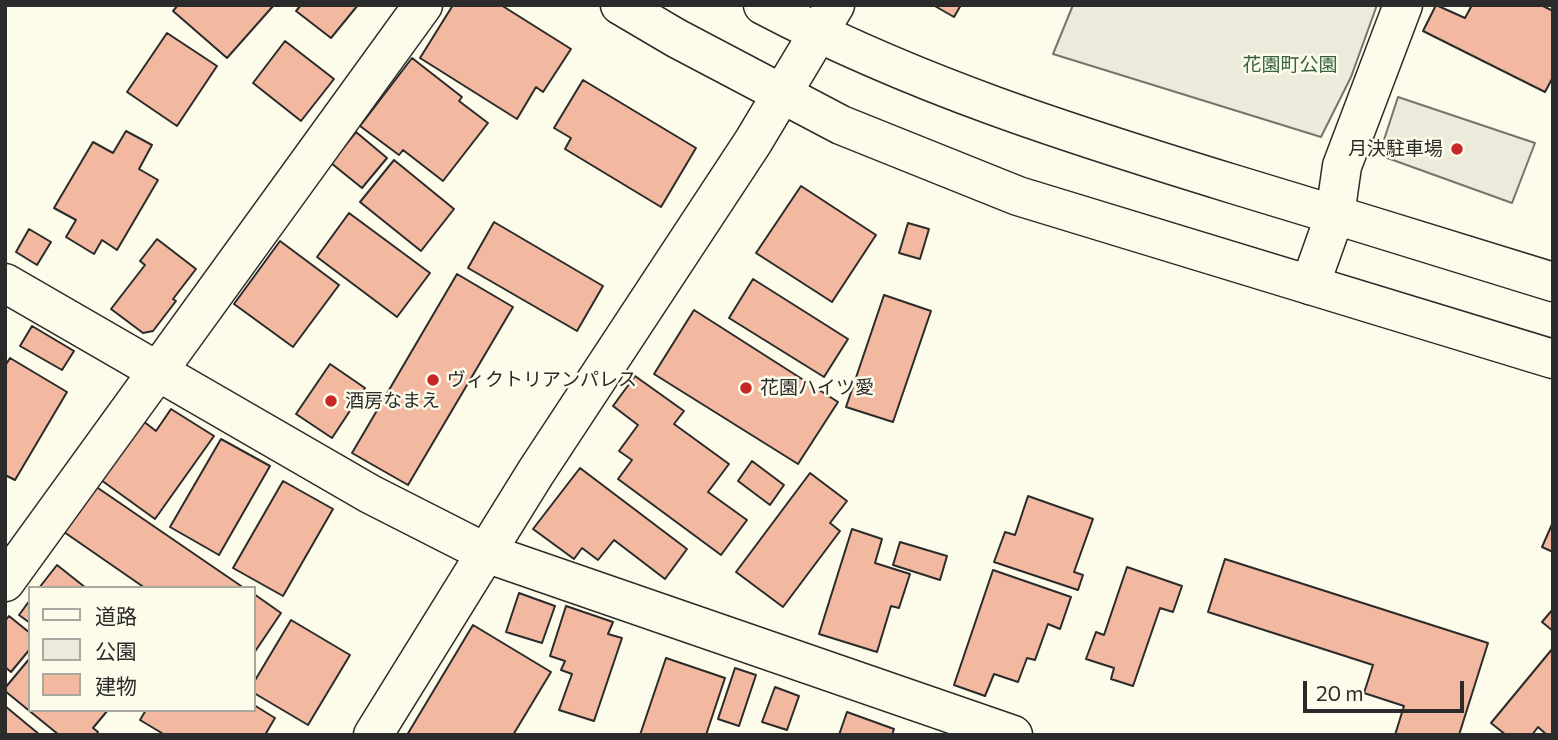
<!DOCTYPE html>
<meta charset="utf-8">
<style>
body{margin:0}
#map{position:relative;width:1558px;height:740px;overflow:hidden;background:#fdfbea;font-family:Commissioner,"Noto Sans JP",sans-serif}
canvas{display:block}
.frame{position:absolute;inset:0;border:7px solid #2b2b2b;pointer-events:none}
.legend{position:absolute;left:28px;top:586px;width:228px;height:126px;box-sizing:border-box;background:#fdfbea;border:2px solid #a9a89e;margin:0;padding:9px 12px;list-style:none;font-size:21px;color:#2b2b2b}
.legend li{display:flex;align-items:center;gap:14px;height:35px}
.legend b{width:35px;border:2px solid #a9a89e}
.scale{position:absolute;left:1303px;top:681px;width:161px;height:32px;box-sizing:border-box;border:4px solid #2b2b2b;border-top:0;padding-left:9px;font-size:21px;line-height:24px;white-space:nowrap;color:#2b2b2b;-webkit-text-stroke:5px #fdfbea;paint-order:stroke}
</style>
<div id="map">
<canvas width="1558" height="740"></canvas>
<div class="frame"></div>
<ul class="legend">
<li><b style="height:9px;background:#fdfbea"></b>道路</li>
<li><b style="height:19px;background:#ecebdb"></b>公園</li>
<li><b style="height:19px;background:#f2b8a0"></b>建物</li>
</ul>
<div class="scale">20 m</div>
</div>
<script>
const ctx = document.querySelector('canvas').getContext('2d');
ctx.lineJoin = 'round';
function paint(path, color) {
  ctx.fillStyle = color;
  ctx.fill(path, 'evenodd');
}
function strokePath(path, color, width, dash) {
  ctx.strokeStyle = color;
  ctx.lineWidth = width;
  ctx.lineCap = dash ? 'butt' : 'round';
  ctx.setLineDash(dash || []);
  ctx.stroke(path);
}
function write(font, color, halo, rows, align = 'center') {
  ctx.font = font + ' Commissioner,"Noto Sans JP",sans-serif';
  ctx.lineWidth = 5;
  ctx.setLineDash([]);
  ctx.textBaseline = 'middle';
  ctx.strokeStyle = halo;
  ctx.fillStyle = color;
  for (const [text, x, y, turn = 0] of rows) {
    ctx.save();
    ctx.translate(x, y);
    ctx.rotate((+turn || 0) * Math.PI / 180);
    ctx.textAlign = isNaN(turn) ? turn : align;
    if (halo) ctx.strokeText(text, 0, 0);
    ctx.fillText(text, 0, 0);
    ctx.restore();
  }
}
const green = new Path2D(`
 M1073 5H1377L1351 77 1321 137 1053 54Z`);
const parking = new Path2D(`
 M1398 97 1535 143 1512 203 1379 155Z`);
const building = new Path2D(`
 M178 5H274L227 58 173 11Z
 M301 5H358L331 38 296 11Z
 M453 5H501L571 49 543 92 536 87 517 119 420 58Z
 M933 5H961L954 17Z
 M1436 5 1465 18 1472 5H1541L1553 11V77L1545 92 1423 31Z
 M167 33 217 66 177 126 127 92Z
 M285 41 334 79 301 121 253 83Z
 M412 58 462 97 459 101 488 123 443 181 403 150 399 155 360 126Z
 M583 80 696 148 661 207 565 149 571 138 554 128Z
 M126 131 152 145 139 169 158 180 117 250 102 240 94 254 66 237 76 220 54 208 93 142 113 153Z
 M356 132 387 158 362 188 331 163Z
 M394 160 454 209 421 251 360 202Z
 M801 186 876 235 832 302 756 253Z
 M349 213 430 273 397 317 317 257Z
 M494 222 603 286 577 331 468 268Z
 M908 223 929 229 920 259 899 253Z
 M29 229 51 242 37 265 16 252Z
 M157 239 196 269 173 299 176 301 153 331 143 333 111 309 145 265 140 261Z
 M280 241 339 285 293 347 234 304Z
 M457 274 513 307 408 485 352 453Z
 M753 279 848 339 824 377 729 318Z
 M884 295 931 311 893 422 846 407Z
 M694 310 838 402 798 464 654 374Z
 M32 326 74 351 62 370 20 346Z
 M10 358 67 392 15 480 5 475V366Z
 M330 364 365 388 332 438 296 414Z
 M635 376 684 411 674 424 729 464 708 492 747 520 721 555 618 479 632 460 619 451 638 425 613 406Z
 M171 409 214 436 155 519 101 480 143 421 156 431Z
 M221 439 270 466 219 555 170 527Z
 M752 461 784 485 770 505 738 481Z
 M580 468 687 549 665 579 614 540 598 560 582 548 574 559 533 529Z
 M810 473 847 501 830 523 840 531 783 607 736 572Z
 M283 481 333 509 283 596 233 568Z
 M95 486 244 588H145L64 532Z
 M1028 496 1093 519 1074 572 1083 575 1078 590 994 562 1005 532 1015 535Z
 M1553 522V552L1542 547Z
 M852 529 882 539 875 563 910 574 899 608 891 606 877 652 819 634Z
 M900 542 947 556 940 580 893 565Z
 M1225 559 1488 643 1459 735H1395L1404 706 1364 693 1373 665 1208 612Z
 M57 565 86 588H39Z
 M1127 567 1182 586 1173 612 1160 608 1133 686 1111 679 1114 668 1086 659 1096 632 1104 635Z
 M993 570 1071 597 1060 629 1048 624 1035 660 1027 658 1018 682 994 674 985 696 954 685Z
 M519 593 555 606 542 643 506 632Z
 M254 594 281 613 254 653Z
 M30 600V623L19 615Z
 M566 606 613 622 608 634 622 638 594 721 559 710 572 674 561 670 565 661 550 656Z
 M1553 609V631L1542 622Z
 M9 616 30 633V649L11 672 5 667V621Z
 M291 620 350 655 308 725 254 693V682Z
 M473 625 551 672 513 735H407Z
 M1553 648V735H1547L1538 727 1532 735H1506L1491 723Z
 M30 658V710H108L93 728 98 732 96 735H59L5 691V688Z
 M666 658 725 678 706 735H640Z
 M735 668 756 675 739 726 718 719Z
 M775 687 799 696 787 730 762 722Z
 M254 705 275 718 265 735H165L140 720 146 710H254Z
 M5 706 40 735H5Z
 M847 712 894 729 892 735H839Z`);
const street = new Path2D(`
 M5 283 370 494 486 553 1013 735
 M1310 285 1335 215 1342 166 1403 5
 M5 582 423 5
 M373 735 536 472 753 142 835 5`);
const secondary = new Path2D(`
 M620 5 676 38 841 125 1018 196 1553 359
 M763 5C915 85 1070 134 1233 184 1340 216 1446 249 1553 282`);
const markers = [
 [1457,149,7,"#c62828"],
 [433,380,7,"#c62828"],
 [746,388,7,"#c62828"],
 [331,401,7,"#c62828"]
];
const parkNames = [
 ["花園町公園",1290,65]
];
const poiNames = [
 ["月決駐車場",1443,149,"right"],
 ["ヴィクトリアンパレス",447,380],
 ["花園ハイツ愛",760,388],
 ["酒房なまえ",345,401]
];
paint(green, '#ecebdb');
strokePath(green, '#74746e', 2);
paint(parking, '#eceadb');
strokePath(parking, '#74746e', 2);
paint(building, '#f2b8a0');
strokePath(building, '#2b2b2b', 2);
strokePath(street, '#2b2b2b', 41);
strokePath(secondary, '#2b2b2b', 41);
strokePath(street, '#fdfbea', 38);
strokePath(secondary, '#fdfbea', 38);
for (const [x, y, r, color] of markers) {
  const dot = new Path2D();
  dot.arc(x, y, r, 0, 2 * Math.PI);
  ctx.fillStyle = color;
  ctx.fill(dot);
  strokePath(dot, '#fdfbea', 2.5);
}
write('19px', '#34623c', '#fdfbea', parkNames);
write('19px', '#2b2b2b', '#fdfbea', poiNames, 'left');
</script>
